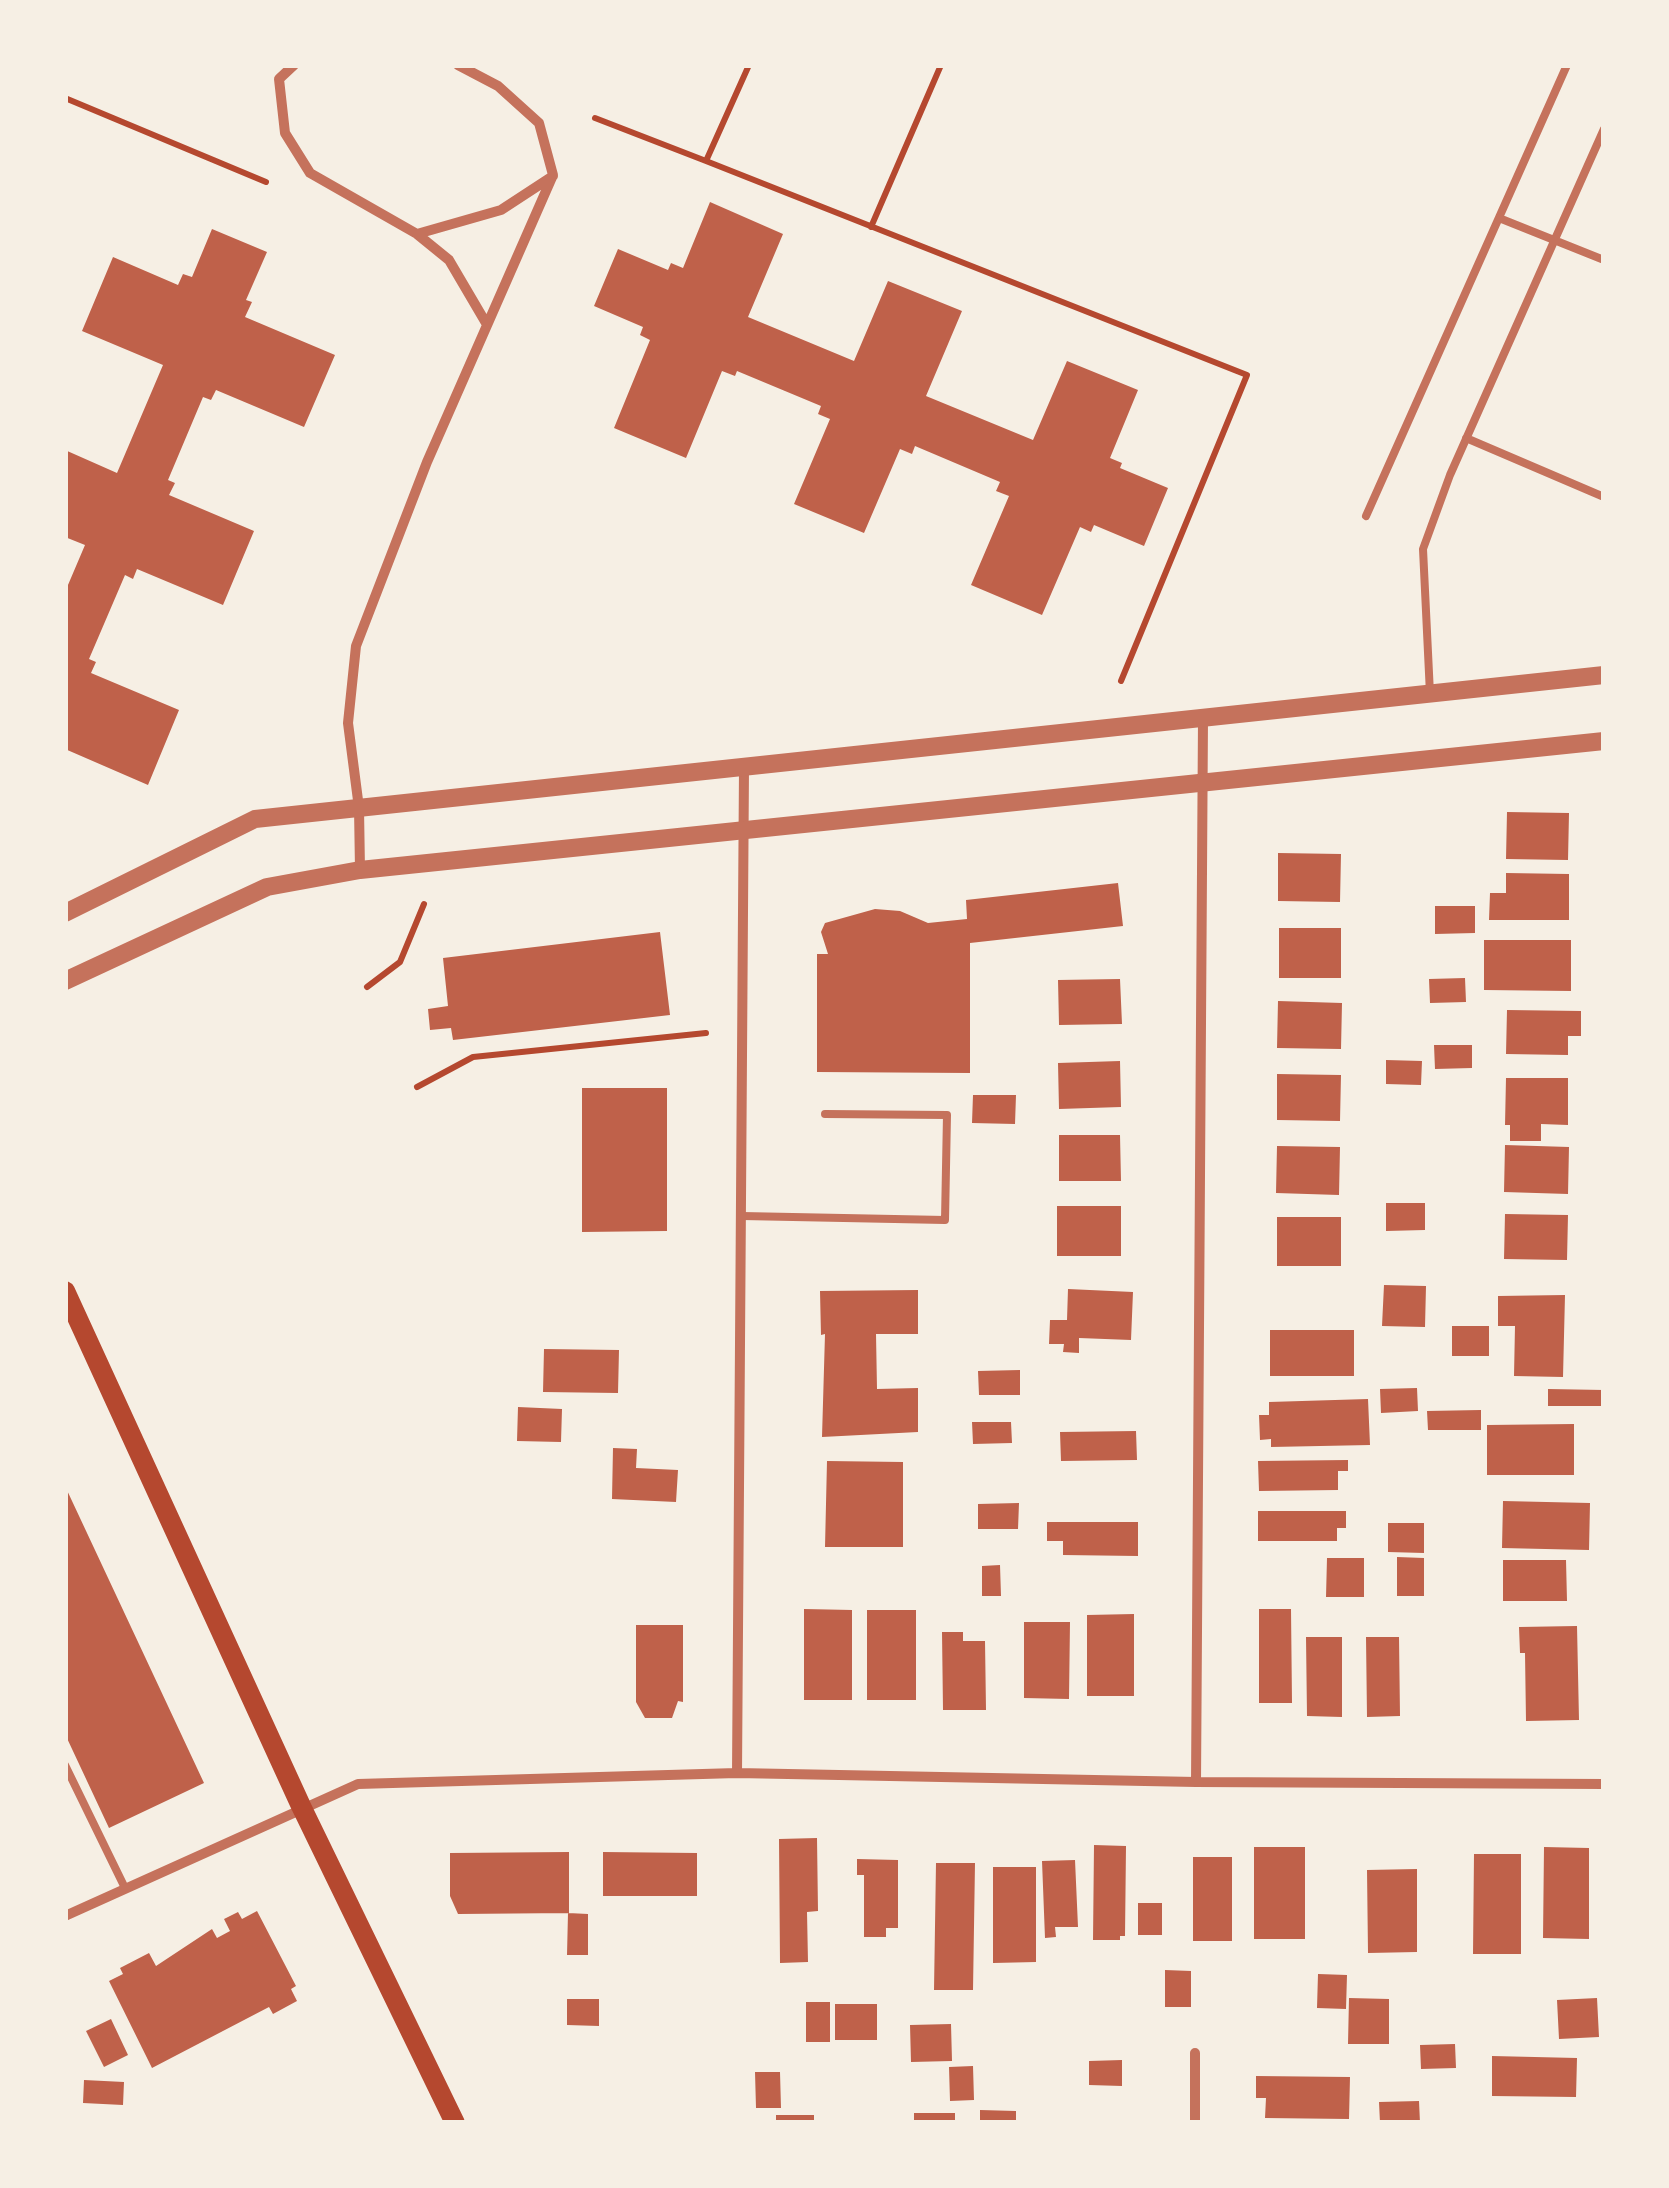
<!DOCTYPE html>
<style>
body{margin:0}
#map{position:relative;width:1669px;height:2188px;overflow:hidden;background:#f6efe4;font-family:Roboto,sans-serif}
canvas{display:block}
.frame{position:absolute;inset:0;border:68px solid #f6efe4;pointer-events:none}
</style>
<div id="map">
<canvas width="1669" height="2188"></canvas>
<div class="frame"></div>
</div>
<script>
const ctx = document.querySelector('canvas').getContext('2d');
ctx.lineJoin = 'round';
function paint(path, color) {
  ctx.fillStyle = color;
  ctx.fill(path, 'evenodd');
}
function strokePath(path, color, width, dash) {
  ctx.strokeStyle = color;
  ctx.lineWidth = width;
  ctx.lineCap = dash ? 'butt' : 'round';
  ctx.setLineDash(dash || []);
  ctx.stroke(path);
}
const building = new Path2D(`
 M710 202 783 234 748 317 854 361 888 281 962 311 926 396 1033 440 1067 361 1138 390 1110 458 1122 463 1120 468 1168 488 1144 546 1094 525 1091 532 1080 527 1042 615 971 585 1009 496 996 491 1000 482 915 446 912 454 900 449 864 533 794 504 830 419 818 414 821 406 737 371 735 376 722 371 686 458 614 428 650 340 640 335 643 327 594 306 618 249 668 270 671 263 683 268Z
 M212 229 267 252 246 300 252 302 245 317 335 355 304 427 216 390 211 400 203 397 168 480 175 483 169 495 254 531 223 605 137 569 133 579 125 575 89 659 96 662 91 673 179 710 148 785 65 749V592L85 545 65 537V450L117 473 163 365 82 331 113 257 178 285 183 274 192 277Z
 M1507 812 1569 813 1568 860 1506 859Z
 M1278 853 1341 854 1340 902 1278 901Z
 M1506 873 1569 874V920H1489L1490 893H1506Z
 M1118 883 1123 926 970 943V1073L817 1072V954H828L821 932 825 923 875 909 900 911 928 923 967 919 966 900Z
 M1435 906H1475V933L1435 934Z
 M1279 928H1341V978H1279Z
 M660 932 670 1015 453 1040 451 1028 430 1030 428 1009 448 1006 443 958Z
 M1484 940H1571V991L1484 990Z
 M1465 978 1466 1002 1430 1003 1429 979Z
 M1120 979 1122 1024 1059 1025 1058 980Z
 M1278 1001 1342 1003 1341 1049 1277 1048Z
 M1507 1010 1581 1011V1036H1568V1055L1506 1054Z
 M1434 1045H1472V1068L1435 1069Z
 M1386 1060 1422 1061 1421 1085 1386 1084Z
 M1120 1061 1121 1107 1059 1109 1058 1063Z
 M1277 1074 1341 1075 1340 1121 1277 1120Z
 M1506 1078H1568V1125L1541 1124V1141H1510V1125H1505Z
 M582 1088H667V1231L582 1232Z
 M973 1095H1016L1015 1124 972 1123Z
 M1059 1135H1120L1121 1181H1059Z
 M1505 1145 1569 1147 1568 1194 1504 1192Z
 M1277 1146 1340 1147 1339 1195 1276 1193Z
 M1386 1203H1425V1230L1386 1231Z
 M1057 1206H1121V1256H1057Z
 M1505 1214 1568 1215 1567 1260 1504 1259Z
 M1277 1217H1341V1266H1277Z
 M1384 1285 1426 1286 1425 1327 1382 1326Z
 M1068 1289 1133 1292 1131 1340 1079 1338V1353L1063 1352 1064 1344H1049L1050 1320H1067Z
 M918 1290V1334H876L877 1389 918 1388V1432L822 1437 825 1334 821 1335 820 1291Z
 M1565 1295 1563 1377 1514 1376 1515 1326H1498V1296Z
 M1452 1326H1489V1356H1452Z
 M1270 1330H1354V1376H1270Z
 M544 1349 619 1350 618 1393 543 1392Z
 M1020 1370V1395H979L978 1371Z
 M1417 1388 1418 1411 1381 1413 1380 1389Z
 M1548 1389 1604 1390V1406H1548Z
 M1368 1399 1370 1445 1271 1447V1439L1260 1440 1259 1415H1269V1402Z
 M518 1407 562 1409 561 1442 517 1441Z
 M1481 1410V1430H1428L1427 1411Z
 M972 1422H1011L1012 1443 973 1444Z
 M1574 1424V1475H1487V1425Z
 M1136 1431 1137 1460 1061 1461 1060 1432Z
 M613 1448 637 1449 636 1468 678 1470 676 1502 612 1499Z
 M1348 1460V1471H1338V1490L1259 1491 1258 1461Z
 M827 1461 903 1462V1547H825Z
 M65 1486 204 1783 109 1828 65 1734Z
 M1503 1501 1590 1503 1589 1550 1502 1548Z
 M1019 1503 1018 1529H978V1504Z
 M1258 1511H1346V1528H1337V1541H1258Z
 M1047 1522H1138V1556L1063 1555V1541H1047Z
 M1388 1523H1424V1553L1388 1552Z
 M1397 1557 1424 1558V1596H1397Z
 M1327 1558H1364V1597H1326Z
 M1503 1560H1566L1567 1601H1503Z
 M1000 1565 1001 1596H982V1566Z
 M804 1609 852 1610V1700H804Z
 M1259 1609H1291L1292 1703H1259Z
 M867 1610H916V1700H867Z
 M1134 1614V1696H1087V1615Z
 M1024 1622H1070L1069 1699 1024 1698Z
 M636 1625H683V1702L678 1701 672 1718H645L636 1702Z
 M1577 1626 1579 1720 1526 1721 1525 1653H1520L1519 1627Z
 M942 1632H963V1641H985L986 1710H943Z
 M1306 1637H1342V1717L1307 1716Z
 M1366 1637H1399L1400 1716 1367 1717Z
 M817 1838 818 1911 807 1912 808 1962 780 1963 779 1839Z
 M1094 1845 1126 1846 1125 1936H1120V1940H1093Z
 M1254 1847H1305V1939H1254Z
 M1544 1847 1589 1848V1939L1543 1938Z
 M569 1852V1913L458 1914 450 1896V1853Z
 M603 1852 697 1853V1896H603Z
 M1474 1854H1521V1954H1473Z
 M1193 1857H1232V1941H1193Z
 M857 1859 898 1860V1928H886V1937H864V1875H857Z
 M1075 1860 1078 1927H1055L1056 1937 1045 1938 1042 1861Z
 M936 1863H975L973 1990H934Z
 M993 1867H1036V1962L993 1963Z
 M1417 1869V1952L1368 1953 1367 1870Z
 M1138 1903H1162V1935H1138Z
 M257 1911 296 1986 291 1989 297 2001 273 2014 269 2007 152 2068 109 1981 123 1974 120 1968 149 1953 156 1966 212 1929 217 1938 230 1931 224 1919 238 1912 242 1919Z
 M568 1913 588 1914V1955H567Z
 M1165 1970 1191 1971V2007H1165Z
 M1318 1974 1347 1975 1346 2009 1317 2008Z
 M1349 1998 1389 1999V2044H1348Z
 M1597 1998 1599 2037 1559 2039 1557 2000Z
 M567 1999H599V2026L567 2025Z
 M806 2002H830V2042H806Z
 M835 2004H877V2040H835Z
 M111 2019 128 2055 104 2067 86 2031Z
 M951 2024 952 2061 911 2062 910 2025Z
 M1455 2044 1456 2068 1421 2069 1420 2045Z
 M1492 2056 1577 2058 1576 2097 1492 2096Z
 M1122 2060V2086L1089 2085V2061Z
 M973 2066 974 2100 950 2101 949 2067Z
 M755 2072H780L781 2108H756Z
 M1256 2076 1350 2077 1349 2119 1265 2118 1266 2098H1256Z
 M84 2080 124 2082 123 2105 83 2103Z
 M1419 2101 1420 2123H1380L1379 2102Z
 M980 2110 1016 2111V2123H980Z
 M914 2113H955V2123H914Z
 M776 2115H814V2123H776Z`);
const path = new Path2D(`
 M65 98 266 182
 M595 118 706 161 749 65
 M706 161 1247 375 1121 681
 M871 227 941 65
 M367 987 400 962 424 904
 M417 1087 473 1057 706 1033`);
const service = new Path2D(`
 M1499 218 1604 260
 M1466 438 1604 497
 M1366 516 1567 65
 M1430 694 1423 549 1450 475 1604 129
 M742 1216 945 1220 947 1115 825 1114
 M65 1765 125 1888`);
const minor = new Path2D(`
 M294 65 279 79 285 133 310 173 417 234 449 260 486 323
 M417 234 501 210 553 176
 M360 870 359 808 348 723 356 646 427 462 553 175 539 123 498 86 458 65
 M737 1773 744 768
 M1196 1782 1203 719
 M65 1916 358 1784 737 1773 1196 1782 1604 1784
 M1195 2053V2123`);
const tertiary = new Path2D(`
 M65 913 255 819 1604 675
 M65 981 267 887 360 870 1604 741`);
const secondary = new Path2D(`
 M65 1291 301 1806 455 2123`);
paint(building, '#bf614a');
strokePath(path, '#b5482f', 6);
strokePath(service, '#c5725c', 8);
strokePath(minor, '#c5725c', 10);
strokePath(tertiary, '#c5725c', 18);
strokePath(secondary, '#b5482f', 20);
</script>
